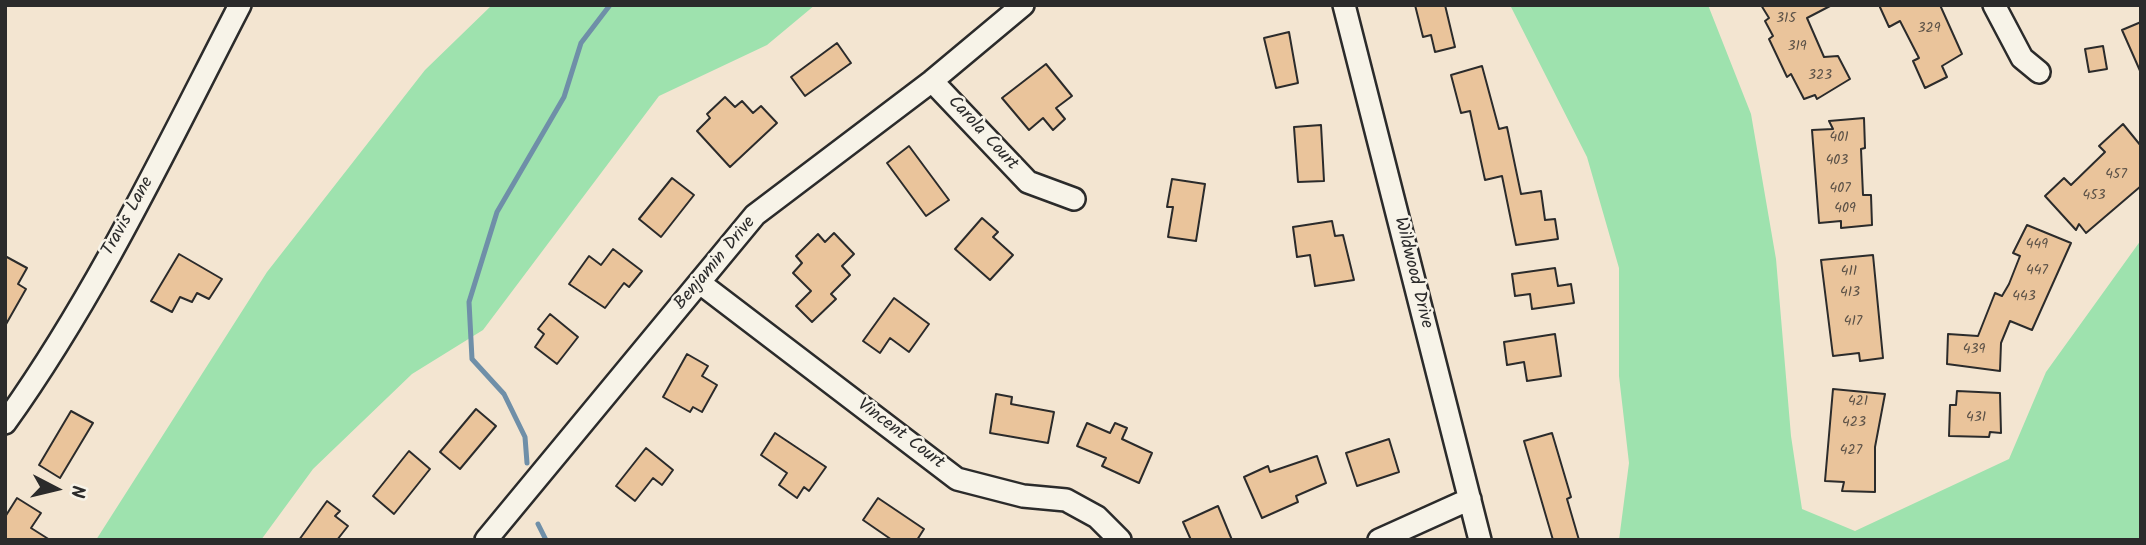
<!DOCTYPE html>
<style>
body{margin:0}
#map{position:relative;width:2146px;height:545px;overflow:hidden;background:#f3e5d1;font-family:Kalam,sans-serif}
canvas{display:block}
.frame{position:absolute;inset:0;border:7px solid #2b2b2b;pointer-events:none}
.north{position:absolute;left:21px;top:454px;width:70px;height:70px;-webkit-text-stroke:5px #f7f3e8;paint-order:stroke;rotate:97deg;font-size:19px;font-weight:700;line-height:28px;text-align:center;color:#2b2b2b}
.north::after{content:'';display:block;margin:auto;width:24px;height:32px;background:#2b2b2b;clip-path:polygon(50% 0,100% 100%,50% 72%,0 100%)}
</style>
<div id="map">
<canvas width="2146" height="545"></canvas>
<div class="frame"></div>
<div class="north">N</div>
</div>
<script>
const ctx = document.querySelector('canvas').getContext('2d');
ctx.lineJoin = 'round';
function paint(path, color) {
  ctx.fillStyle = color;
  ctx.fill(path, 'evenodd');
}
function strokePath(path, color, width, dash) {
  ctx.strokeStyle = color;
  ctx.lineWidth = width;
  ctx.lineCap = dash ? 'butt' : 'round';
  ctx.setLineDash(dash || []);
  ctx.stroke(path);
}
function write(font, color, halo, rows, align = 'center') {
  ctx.font = font + ' Kalam,sans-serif';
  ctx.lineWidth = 5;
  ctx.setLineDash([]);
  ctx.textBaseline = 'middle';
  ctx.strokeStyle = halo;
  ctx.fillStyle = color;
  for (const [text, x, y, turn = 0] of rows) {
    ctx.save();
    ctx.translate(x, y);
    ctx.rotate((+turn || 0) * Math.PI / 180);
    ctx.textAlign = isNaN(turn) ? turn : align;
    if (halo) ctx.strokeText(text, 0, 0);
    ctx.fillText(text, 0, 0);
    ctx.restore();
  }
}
const green = new Path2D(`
 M492 5H815L767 45 659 96 483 330 412 374 313 469 261 540H96L267 272 425 70Z
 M1510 5H1708L1751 114 1776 259 1791 436 1802 509 1855 531 2009 459 2046 372 2141 240V540H1619L1629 463 1619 376V268L1587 157Z`);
const stream = new Path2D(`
 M527 463 525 437 504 394 472 359 469 302 497 212 564 97 581 43 610 5
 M538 524 546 540`);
const building = new Path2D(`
 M1415 5H1445L1455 47 1435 52 1431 35 1423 37Z
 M1761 5H1832L1807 18 1824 57 1838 56 1850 79 1817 99 1815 95 1804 99 1791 74 1787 77 1769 39 1773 36 1765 21 1769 18Z
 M1879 5H1940L1962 54 1942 66 1947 77 1925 88 1913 61 1919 58 1900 21 1889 27Z
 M2141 22V73L2122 30Z
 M1289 32 1298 83 1276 88 1264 38Z
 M837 43 851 63 805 96 791 77Z
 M2103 46 2107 69 2089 72 2085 49Z
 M1046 64 1072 96 1056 108 1065 119 1053 130 1043 118 1029 130 1002 98Z
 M1482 66 1499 129 1507 127 1521 194 1541 191 1545 220 1555 219 1558 239 1516 245 1502 176 1485 180 1470 111 1461 113 1451 75Z
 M725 97 735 107 742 101 753 113 761 106 777 123 730 167 697 131 710 118 707 114Z
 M1864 118 1865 148 1861 149 1863 195H1871L1872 225 1841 228V221L1819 223 1812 130 1833 129 1829 121Z
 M2123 124 2141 146V186L2086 233 2079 224 2076 230 2045 196 2064 178 2071 185 2105 152 2099 146Z
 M1321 125 1324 181 1298 182 1294 127Z
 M909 146 949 200 926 216 887 163Z
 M672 178 694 195 661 237 639 219Z
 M1172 179 1205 184 1196 241 1168 237 1173 207H1167Z
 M982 218 998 232 993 237 1013 255 990 280 955 249Z
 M1332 221 1335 236 1343 235 1354 280 1315 286 1310 255 1297 257 1293 227Z
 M2027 225 2071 243 2032 330 2010 321 2001 343 2000 371 1947 364 1948 334 1978 336 1995 293 2002 296 2009 284 2020 256 2013 253Z
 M834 233 854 254 842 266 850 275 831 294 836 299 812 322 796 306 811 291 793 273 802 263 796 256 818 234 825 242Z
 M613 249 642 271 629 287 624 283 605 308 569 284 589 256 601 265Z
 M179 254 222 279 209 299 197 293 192 302 180 297 172 312 151 301Z
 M1873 255 1883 358 1860 361 1859 353 1833 356 1821 260Z
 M5 256 27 268 18 284 26 289 5 326Z
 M1555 268 1558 286 1571 284 1574 303 1532 309 1530 294 1515 296 1512 274Z
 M894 298 929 324 909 352 890 338 880 353 863 341Z
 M550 314 578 337 557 364 535 347 544 334 538 329Z
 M1555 334 1561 376 1527 381 1524 362 1507 365 1504 342Z
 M687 354 708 366 702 376 717 385 702 412 693 407 690 412 663 397Z
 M1833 389 1885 394 1875 447V492L1842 491 1844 482 1825 481Z
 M1957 391 2000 393 2001 433 1990 432 1989 437 1949 436 1950 405H1956Z
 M996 394 1012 397 1011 404 1054 412 1048 443 990 433Z
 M476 409 496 426 460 469 440 452Z
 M71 411 93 423 60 478 39 465Z
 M1087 423 1110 433 1115 423 1127 428 1122 439 1152 453 1139 483 1102 466 1106 458 1077 446Z
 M775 433 826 467 809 491 804 487 797 498 779 485 787 473 761 455Z
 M1552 433 1571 497 1567 499 1579 540H1553L1524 441Z
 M1389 439 1399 472 1357 486 1346 453Z
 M646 448 673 470 662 485 653 478 635 501 616 486Z
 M409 451 430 469 394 514 373 496Z
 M1317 456 1326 483 1296 496 1298 502 1262 518 1244 477 1268 466 1270 472Z
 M17 498 41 513 31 528 50 540H5V517Z
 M878 498 924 529 917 540H892L863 520Z
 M327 501 340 511 335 516 348 526 337 540H299Z
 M1218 506 1232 540H1191L1183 522Z`);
const minor = new Path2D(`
 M1344 5 1480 540
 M1994 5 2022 58 2039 72
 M932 81 1028 182 1074 199
 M700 283 957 479 1023 496 1066 500 1097 517 1120 540
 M5 423C98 293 167 146 240 5
 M486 540 755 215 932 81 1023 5
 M1379 540 1470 499`);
const numberNames = [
 ["315",1786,20],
 ["329",1929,30],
 ["319",1797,48],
 ["323",1820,77],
 ["401",1839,139],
 ["403",1837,162],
 ["457",2116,176],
 ["407",1840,190],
 ["453",2094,197],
 ["409",1845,210],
 ["449",2037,246],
 ["447",2037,272],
 ["411",1849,273],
 ["413",1850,294],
 ["443",2024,298],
 ["417",1853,323],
 ["439",1974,351],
 ["421",1858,403],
 ["431",1976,419],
 ["423",1854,424],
 ["427",1851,452]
];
const streetNames = [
 ["Carola Court",982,134,47],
 ["Travis Lane",129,217,-61],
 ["Benjamin Drive",716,264,-50],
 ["Wildwood Drive",1412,273,76],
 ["Vincent Court",900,435,37]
];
paint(green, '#9ee2ae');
strokePath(stream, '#6f8fa8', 5);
paint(building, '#eac49b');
strokePath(building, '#2b2b2b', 2);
strokePath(minor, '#2b2b2b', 26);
strokePath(minor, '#f7f3e8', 21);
write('14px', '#5b5147', null, numberNames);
write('18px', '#2b2b2b', '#f7f3e8', streetNames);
</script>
